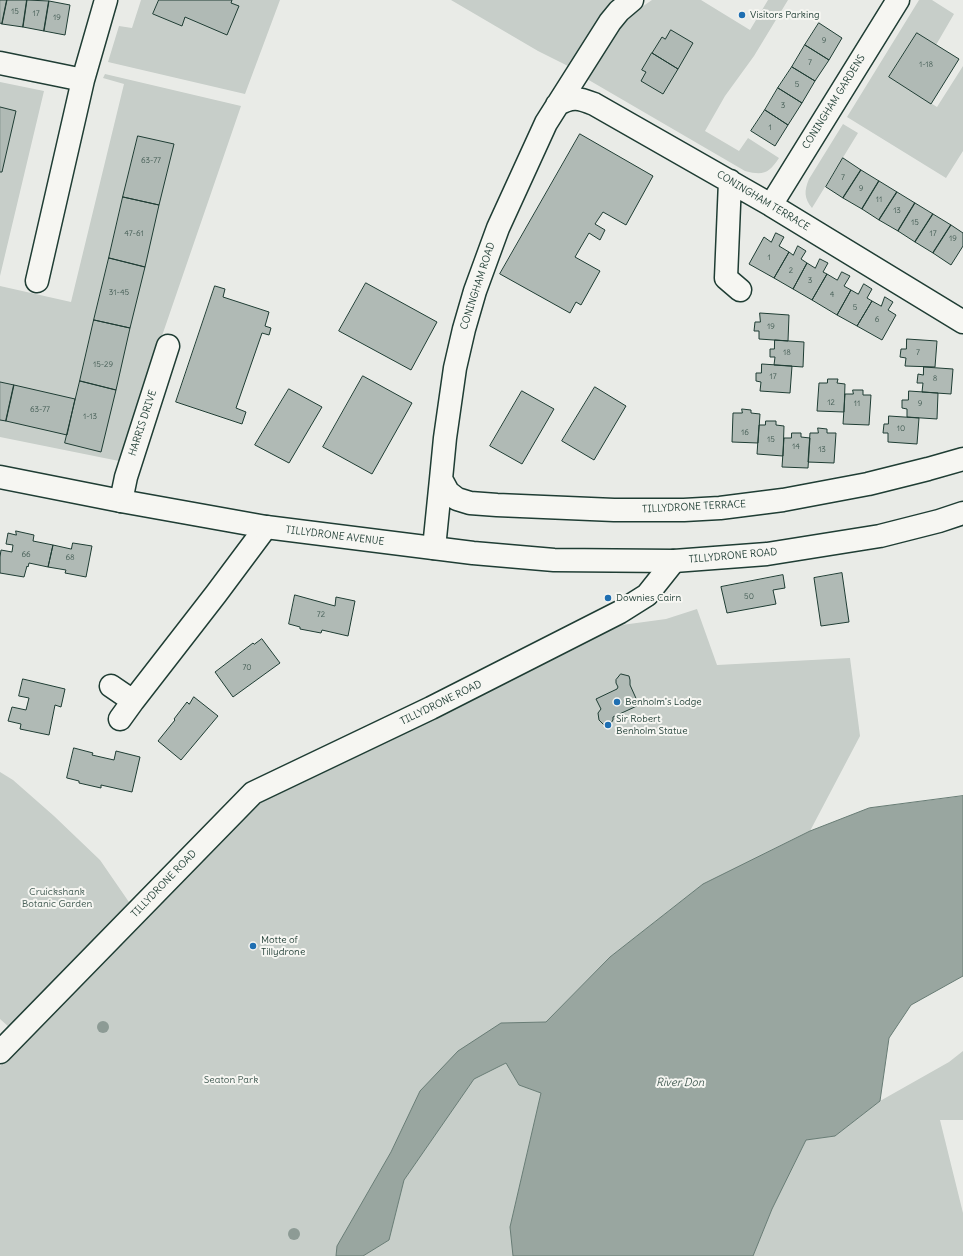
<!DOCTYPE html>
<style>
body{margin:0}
canvas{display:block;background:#e9ebe7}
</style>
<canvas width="963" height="1256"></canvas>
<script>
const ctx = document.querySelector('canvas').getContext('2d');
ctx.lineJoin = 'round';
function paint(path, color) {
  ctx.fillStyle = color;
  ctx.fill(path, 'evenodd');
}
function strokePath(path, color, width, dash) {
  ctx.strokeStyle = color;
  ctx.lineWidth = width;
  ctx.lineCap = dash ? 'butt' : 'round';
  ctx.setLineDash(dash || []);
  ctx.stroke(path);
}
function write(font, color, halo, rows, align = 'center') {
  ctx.font = font + ' Delius,sans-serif';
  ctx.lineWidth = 4;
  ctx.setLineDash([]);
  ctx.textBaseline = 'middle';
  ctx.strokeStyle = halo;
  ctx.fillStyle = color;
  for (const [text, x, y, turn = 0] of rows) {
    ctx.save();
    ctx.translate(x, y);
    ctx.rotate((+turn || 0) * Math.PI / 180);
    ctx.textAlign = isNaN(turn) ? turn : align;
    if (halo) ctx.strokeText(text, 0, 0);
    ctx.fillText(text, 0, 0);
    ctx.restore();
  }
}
const green = new Path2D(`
 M141 0H280L245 94 108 62 119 26 132 28Z
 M451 0H616L570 67 538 51Z
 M652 0H701L750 30 768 0H788L754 56 725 96 705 131 739 151 748 138 779 158C769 173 764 176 745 171L587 79C605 49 622 19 652 0Z
 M919 0H932L954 14 936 45 917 33 889 77 937 107 963 66V151L946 178 847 117Z
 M105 74 241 106 119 461 0 437V286L71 302 124 84 103 78Z
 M0 82 44 91 0 276Z
 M843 124 858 133 812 208C804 198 804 191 809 179Z
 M697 609 717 665 850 658 860 736 810 831 703 884 610 957 546 1022 501 1023 420 1091 391 1152 337 1246 336 1256H0V1066L259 803 607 627 666 619Z
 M0 772 13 780 54 816 100 860 131 905 10 1028 0 1019Z
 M963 1051V1120H940L963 1213V1256H753L772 1209 806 1140 835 1136 880 1101 949 1062Z
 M506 1063 519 1085 541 1093 510 1227 513 1256H363L389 1240 404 1180 474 1079Z`);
const water = new Path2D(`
 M963 796V976L911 1005 889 1038 880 1101 835 1136 806 1140 772 1209 753 1256H513L510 1227 541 1093 519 1085 506 1063 474 1079 404 1180 389 1240 363 1256H336L337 1246 391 1152 420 1091 458 1051 501 1023 546 1022 610 957 703 884 810 831 869 808Z`);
const building = new Path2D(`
 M0 0H7L2 24 0 23Z
 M7 0H27L23 27 2 24Z
 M27 0 49 1 44 31 23 27Z
 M159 0H232L231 3 239 6 227 35 185 17 182 26 153 14Z
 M49 1 70 5 65 35 44 31Z
 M819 23 842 38 829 60 805 45Z
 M671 30 693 43 678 69 652 53 662 37 665 39Z
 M917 33 959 59 931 104 889 77Z
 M805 45 829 60 815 81 792 67Z
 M652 53 678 69 663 94 641 81 646 72 642 70Z
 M792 67 815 81 802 103 778 88Z
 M778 88 802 103 788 125 765 110Z
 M0 107 16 111 2 172H0Z
 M765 110 788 125 775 146 751 131Z
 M580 134 653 176 626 225 603 212 595 224 605 230 600 240 589 233 575 257 600 271 581 305 576 302 570 313 500 274Z
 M138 136 174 144 159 205 123 197Z
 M843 158 861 170 843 198 826 187Z
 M861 170 879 181 862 209 843 198Z
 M879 181 897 192 879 220 862 209Z
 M897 192 915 203 898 231 879 220Z
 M123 197 159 205 145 267 109 258Z
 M915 203 933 214 915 242 898 231Z
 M933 214 951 225 933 253 915 242Z
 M951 225 963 233V246L951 265 933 253Z
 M776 233 784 237 779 246 789 252 774 278 749 264 764 237 771 242Z
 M798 246 806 251 801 259 807 263 793 289 774 278 789 252 793 255Z
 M109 258 145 267 130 328 94 320Z
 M820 259 828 263 823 272 827 274 812 300 793 289 807 263 815 268Z
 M842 272 850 276 844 286 851 290 837 315 812 300 827 274 837 280Z
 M366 283 437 322 411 370 339 331Z
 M864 284 872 289 867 298 872 301 857 326 837 315 851 290 858 294Z
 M215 286 225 289 223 297 269 312 265 326 271 328 269 335 262 333 236 408 246 412 242 424 176 402Z
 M885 297 893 302 888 310 896 315 882 340 857 326 872 301 881 306Z
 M760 313 789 315 788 341 759 339V331H754L755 322H760Z
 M94 320 130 328 116 390 80 381Z
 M907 339 937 341 935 367 905 366 906 358 900 357 901 349H906Z
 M775 340 804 342 803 367 774 365 775 357H770V349H774Z
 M762 364 792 366 790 393 760 391 761 382 756 381V373H761Z
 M924 367 953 369 951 394 922 392 923 383H917L918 374 923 375Z
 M363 376 412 403 372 474 323 447Z
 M828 379H838L837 383 845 384 844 412 817 411 819 383H827Z
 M80 381 116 390 101 452 65 443Z
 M0 382 14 385 6 421 0 420Z
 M14 385 75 399 67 435 6 421Z
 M595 387 626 406 594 460 562 441Z
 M289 389 322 407 289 463 255 445Z
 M853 390H863V395H871L869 425 843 424 845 394H853Z
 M522 391 554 409 522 464 490 446Z
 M909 391 938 393 937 419 907 417V409L902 408V400H908Z
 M742 409 751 410V413L760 414 758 443 732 442 733 413H742Z
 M889 416 919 418 917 444 888 442V433H883L884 424H888Z
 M766 421H776V425L784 426 783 456 757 454 759 425H765Z
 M818 428 827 429V433H836L834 463 808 462 810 433H818Z
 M792 433H801V437L810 438 808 468 782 467 784 438H791Z
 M16 531 34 535 33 541 53 545 48 567 29 563 28 567 27 566 24 577 0 573V557L1 550 12 552 13 545 6 544 8 533 16 535Z
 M73 543 92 546 86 577 65 573 66 570 48 567 53 545 71 549Z
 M842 573 849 622 821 626 814 578Z
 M783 575 785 588 773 590 776 604 727 613 721 587Z
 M295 595 335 606 336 597 355 601 348 636 322 630 321 633 300 629V627L289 624Z
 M262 639 280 663 233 697 215 672 253 643 254 644Z
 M621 674 629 676 630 680V685L639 705 613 717V720L611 723 604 725 599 720 598 713 601 709 596 699 617 689 618 687 616 683V680Z
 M23 679 65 689 61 707 55 705 49 735 20 729 21 724 8 721 12 707 26 710 29 698 19 696Z
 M194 697 218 716 181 760 158 741 175 720 174 719 187 702 189 704Z
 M74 748 93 753 92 755 114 760 116 751 140 757 132 792 101 785V788L79 783V781L67 778Z`);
const minor = new Path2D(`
 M632 0 619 11 610 22 546 123 498 228 475 291 464 329 455 368 445 438 441 479 448 492 457 499 470 503 497 505 614 510H684L720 508 783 500 868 484 928 469 963 459
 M0 63 83 80
 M557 105C572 96 579 98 594 104L771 205 963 322
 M730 181 726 278 740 290
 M771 205 898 0
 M37 281 83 80 106 0
 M121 501 126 477 168 346
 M434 548 441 479
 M111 686 133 701
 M120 719 133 701 216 594 266 527
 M0 1052 253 793 431 708 620 612 647 595 674 561`);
const major = new Path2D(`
 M0 477 121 501 266 527 473 553 554 560 674 561 767 554 880 536 939 521 963 513`);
const trees = [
 [103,1027],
 [294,1234]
];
const markers = [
 [742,15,4,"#1f6fb2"],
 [608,598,4,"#1f6fb2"],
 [617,702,4,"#1f6fb2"],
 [608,725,4,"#1f6fb2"],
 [253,946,4,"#1f6fb2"]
];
const numberNames = [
 ["15",15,12],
 ["17",36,14],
 ["19",57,18],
 ["9",824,41],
 ["7",810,63],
 ["1-18",926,65],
 ["5",797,85],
 ["3",783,106],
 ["1",770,128],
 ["63-77",151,161],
 ["7",843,178],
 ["9",861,189],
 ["11",879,200],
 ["13",897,211],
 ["15",915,223],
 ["47-61",134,234],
 ["17",933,234],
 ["19",953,239],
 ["1",769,258],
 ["2",791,271],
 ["3",810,281],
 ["31-45",119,293],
 ["4",832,295],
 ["5",855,308],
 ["6",877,320],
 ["19",771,327],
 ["18",787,353],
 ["7",918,353],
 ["15-29",103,365],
 ["17",773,377],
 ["8",935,379],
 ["12",831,403],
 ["11",857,404],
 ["9",920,404],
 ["63-77",40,410],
 ["1-13",90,417],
 ["10",901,429],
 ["16",745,433],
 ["15",771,440],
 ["14",796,447],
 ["13",822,450],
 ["66",26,555],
 ["68",70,558],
 ["50",749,597],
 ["72",321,615],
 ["70",247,668]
];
const poiNames = [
 ["Visitors Parking",750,15],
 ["Downies Cairn",616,598],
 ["Benholm's Lodge",625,702],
 ["Sir Robert",616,719],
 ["Benholm Statue",616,731],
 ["Motte of",261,940],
 ["Tillydrone",261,952]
];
const streetNames = [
 ["CONINGHAM GARDENS",834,102,-58],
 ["CONINGHAM TERRACE",763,201,31],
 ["CONINGHAM ROAD",478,286,-72],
 ["HARRIS DRIVE",143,423,-72],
 ["TILLYDRONE TERRACE",694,507,-3],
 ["TILLYDRONE AVENUE",335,536,7],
 ["TILLYDRONE ROAD",733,556,-5],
 ["TILLYDRONE ROAD",441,703,-26],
 ["TILLYDRONE ROAD",164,884,-46]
];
const parkNames = [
 ["Cruickshank",57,892],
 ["Botanic Garden",57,904],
 ["Seaton Park",231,1080]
];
const waterNames = [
 ["River Don",680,1083]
];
paint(green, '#c7cec9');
paint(water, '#99a6a0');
strokePath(water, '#687c75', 1);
paint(building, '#b0bab5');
strokePath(building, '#1f3d34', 1);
strokePath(minor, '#1f3d34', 25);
strokePath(major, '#1f3d34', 25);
strokePath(minor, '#f6f6f2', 22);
strokePath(major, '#f6f6f2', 22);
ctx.fillStyle = '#8d9b95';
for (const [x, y] of trees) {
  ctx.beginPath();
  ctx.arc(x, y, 6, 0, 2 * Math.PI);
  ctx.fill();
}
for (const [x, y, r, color] of markers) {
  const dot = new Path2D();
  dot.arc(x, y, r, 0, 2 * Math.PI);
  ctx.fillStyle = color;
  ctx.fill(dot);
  strokePath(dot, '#f6f6f2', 1.5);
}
write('8px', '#435c54', null, numberNames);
write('10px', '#1f3d34', '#f6f6f2', poiNames, 'left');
write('10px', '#1f3d34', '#f6f6f2', streetNames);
write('10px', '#415a52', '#f6f6f2', parkNames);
write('italic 11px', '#445c54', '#f6f6f2', waterNames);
</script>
